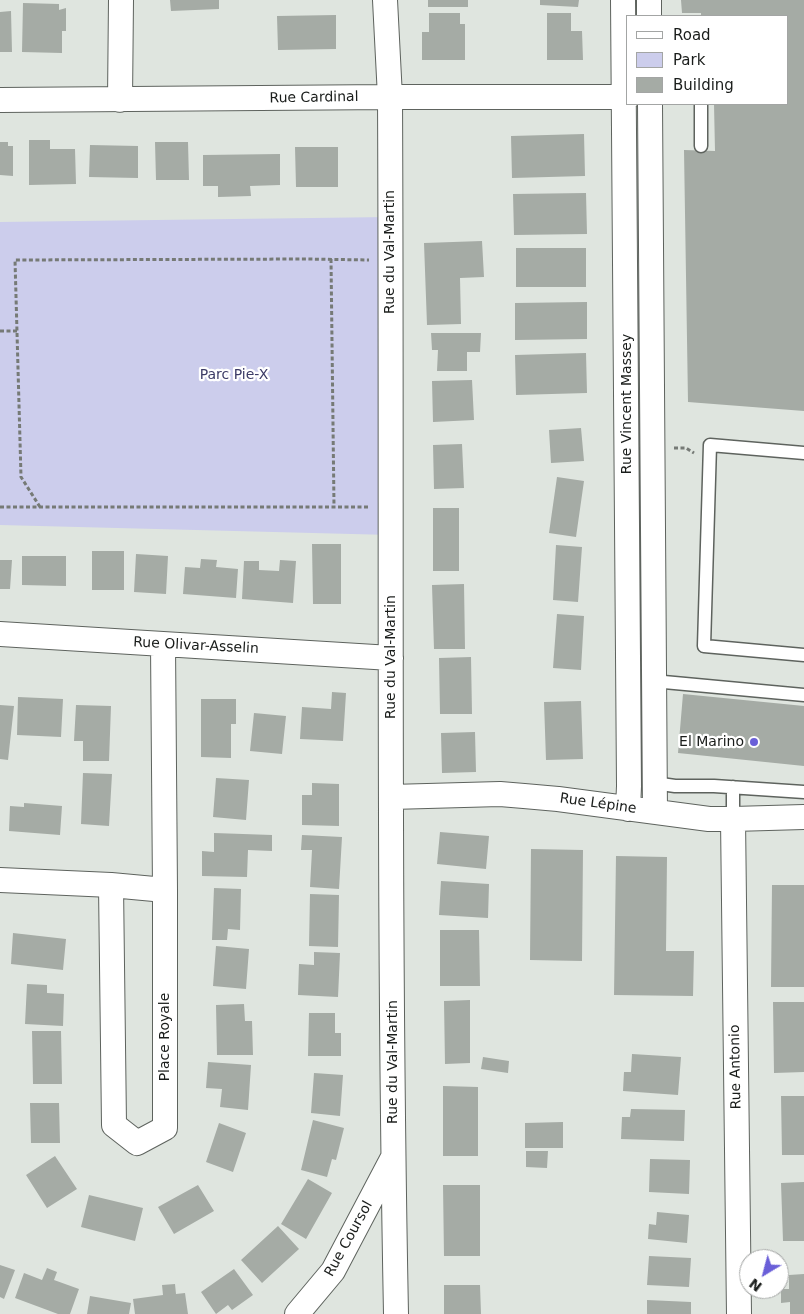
<!DOCTYPE html>
<meta charset="utf-8">
<style>
body{margin:0}
#map{position:relative;width:804px;height:1314px;overflow:hidden;background:#dfe5df;font-family:"DejaVu Sans",sans-serif}
canvas{display:block}
.legend{position:absolute;left:626px;top:15px;width:162px;height:90px;box-sizing:border-box;background:#fff;border:1px solid #a3a5a4;margin:0;padding:6px 9px;list-style:none;font-size:15px;color:#1a1d1b}
.legend li{display:flex;align-items:center;gap:10px;height:25px}
.legend b{width:25px;border:1px solid #a3a5a4}
.north{position:absolute;left:739px;top:1249px;width:50px;height:50px;box-sizing:border-box;background:#fff;border:1px solid #a3a5a4;border-radius:50%;rotate:217deg;font-size:14px;font-weight:700;line-height:20px;text-align:center;color:#1a1d1b}
.north::after{content:'';display:block;margin:auto;width:18px;height:22px;background:#6a5fd8;clip-path:polygon(50% 0,100% 100%,50% 72%,0 100%)}
</style>
<div id="map">
<canvas width="804" height="1314"></canvas>
<ul class="legend">
<li><b style="height:6px;background:#fff"></b>Road</li>
<li><b style="height:14px;background:#cccdec"></b>Park</li>
<li><b style="height:14px;background:#a5aba5"></b>Building</li>
</ul>
<div class="north">N</div>
</div>
<script>
const ctx = document.querySelector('canvas').getContext('2d');
ctx.lineJoin = 'round';
function paint(path, color) {
  ctx.fillStyle = color;
  ctx.fill(path, 'evenodd');
}
function strokePath(path, color, width, dash) {
  ctx.strokeStyle = color;
  ctx.lineWidth = width;
  ctx.lineCap = dash ? 'butt' : 'round';
  ctx.setLineDash(dash || []);
  ctx.stroke(path);
}
function write(font, color, halo, rows, align = 'center') {
  ctx.font = font + ' "DejaVu Sans",sans-serif';
  ctx.lineWidth = 4.5;
  ctx.setLineDash([]);
  ctx.textBaseline = 'middle';
  ctx.strokeStyle = halo;
  ctx.fillStyle = color;
  for (const [text, x, y, turn = 0] of rows) {
    ctx.save();
    ctx.translate(x, y);
    ctx.rotate((+turn || 0) * Math.PI / 180);
    ctx.textAlign = isNaN(turn) ? turn : align;
    if (halo) ctx.strokeText(text, 0, 0);
    ctx.fillText(text, 0, 0);
    ctx.restore();
  }
}
const green = new Path2D(`
 M390 217 391 535 0 525V222Z`);
const building = new Path2D(`
 M170 0H219V9L171 11Z
 M428 0H468V7H428Z
 M540 0H579L578 7 540 5Z
 M681 0H804V411L688 402 684 150 715 151 714 104H788V16H701V13H682Z
 M23 3 59 4V10L66 8V31H62V53L22 52Z
 M11 11 12 52H0V12Z
 M429 13H460V24H465V60H422V32H429Z
 M547 13H571V31H582L583 60H547Z
 M336 15V49L278 50 277 16Z
 M584 134 585 176 512 178 511 136Z
 M29 140H50V149H75L76 184 29 185Z
 M0 142H8V146H13V176L0 175Z
 M155 142H188L189 180H156Z
 M90 145 138 146V178L89 177Z
 M295 147H338V187H296Z
 M280 154V185L250 186 251 196 218 197V186H203V155Z
 M586 193 587 234 514 235 513 194Z
 M482 241 484 277 460 278 461 324 427 325 424 243Z
 M516 248H586V287H516Z
 M587 302V339L515 340V303Z
 M431 333H481L480 352H467V371H437L438 350H432Z
 M586 353 587 393 516 395 515 355Z
 M472 380 474 420 433 422 432 381Z
 M581 428 584 461 551 463 549 430Z
 M462 444 464 488 434 489 433 445Z
 M557 477 584 481 576 537 549 533Z
 M433 508H459V571H433Z
 M312 544H341V604H313Z
 M556 545 582 547 578 602 553 600Z
 M92 551H124V590H92Z
 M136 554 168 556 166 594 134 592Z
 M22 556H66V586L22 585Z
 M201 559 217 560 216 567 238 569 236 598 183 594 185 567 200 568Z
 M0 560H12L10 589H0Z
 M280 560 296 561 293 603 242 599 244 561H259V570L279 571Z
 M464 584 465 649H434L432 585Z
 M557 614 584 616 581 670 553 668Z
 M471 657 472 714H440L439 658Z
 M332 692 346 693 343 741 300 739 302 707 331 709Z
 M683 694 804 706V766L678 753Z
 M18 697 63 699 61 737 17 735Z
 M201 699H236V724H231V758L201 757Z
 M581 701 583 759 546 760 544 702Z
 M0 705 14 706 8 760 0 759Z
 M76 705 111 706 109 761H83V741H74Z
 M254 713 286 716 282 754 250 751Z
 M475 732 476 772 442 773 441 733Z
 M83 773 112 774 109 826 81 824Z
 M216 778 249 780 246 820 213 817Z
 M312 783 339 784V826L302 825V795H312Z
 M24 803 62 806 60 835 9 831 10 806 24 807Z
 M440 832 489 836 486 869 437 864Z
 M214 833 272 835V851L248 850 247 877 202 876V851L214 852Z
 M302 835 342 837 339 889 310 887 312 850H301Z
 M531 849 583 850 582 961 530 960Z
 M616 856 667 857 666 951H694L693 996 614 995Z
 M441 881 489 884 488 918 439 915Z
 M772 885H804V987H771Z
 M214 888 241 889 240 930 228 929 227 940H212Z
 M310 894 339 895 338 947 309 946Z
 M440 930H479L480 986H440Z
 M13 933 66 939 63 970 11 964Z
 M216 946 249 949 246 989 213 986Z
 M314 952 340 953 338 997 298 995 299 964 314 965Z
 M27 984 47 985V993L64 994 63 1026 25 1024Z
 M470 1000V1063L445 1064 444 1001Z
 M773 1002H804V1072L774 1073Z
 M244 1004 245 1021H252L253 1055H217L216 1005Z
 M309 1013H335V1033H341V1056H308Z
 M32 1031H61L62 1084H33Z
 M632 1054 681 1057 678 1095 623 1091 624 1072H631Z
 M483 1057 509 1061 508 1073 481 1069Z
 M208 1062 251 1065 248 1110 220 1107 222 1089 206 1088Z
 M314 1073 343 1075 340 1116 311 1113Z
 M443 1086 478 1087V1156H443Z
 M781 1096H804V1155H782Z
 M30 1103H59L60 1143H31Z
 M631 1109 685 1110 684 1141 621 1139 622 1117H630Z
 M313 1120 344 1128 336 1160 332 1159 327 1177 301 1170Z
 M563 1122V1148H525V1123Z
 M219 1123 246 1133 233 1172 206 1162Z
 M526 1151H548L547 1168 526 1167Z
 M55 1156 77 1189 47 1208 26 1175Z
 M650 1159 690 1160 689 1194 649 1192Z
 M308 1179 332 1193 306 1239 281 1224Z
 M804 1182V1241H783L781 1183Z
 M198 1185 214 1211 174 1234 158 1207Z
 M443 1185H480V1256H444Z
 M89 1195 143 1208 135 1241 81 1227Z
 M657 1212 689 1215 687 1243 648 1239 649 1224 656 1225Z
 M278 1226 299 1249 262 1283 241 1260Z
 M649 1256 691 1258 689 1287 647 1285Z
 M0 1265 15 1270 4 1299 0 1297Z
 M47 1268 57 1272 54 1280 79 1289 70 1314H58L15 1298 24 1273 42 1280Z
 M234 1269 253 1295 232 1310 228 1305 216 1314 201 1292Z
 M804 1274V1314H790V1302L781 1303V1289H789V1275Z
 M175 1284 176 1294 185 1293 188 1314H135L133 1299 163 1295 162 1285Z
 M444 1285H480L481 1314H444Z
 M90 1296 131 1303 129 1314H87Z
 M647 1300 691 1302V1314H647Z`);
const path = new Path2D(`
 M331 259 334 507
 M0 331H18
 M674 448H686L694 453
 M0 507H369
 M40 507 21 477 15 260 307 259 369 260`);
const lane = new Path2D(`
 M701 104V146
 M804 453 710 445 704 646 804 655
 M653 681 804 695
 M654 783 675 786H714L804 792
 M733 787V819`);
const street = new Path2D(`
 M385 0 390 97C392 503 388 908 396 1314
 M623 0 629 786 628 809
 M649 0V16
 M0 100 390 97H628
 M120 100 121 0
 M650 104 655 812
 M0 634 391 658
 M391 797 500 794 524 796 558 799 709 819H733L804 817
 M733 819 739 1314
 M0 880 111 885 165 890
 M111 885 114 1125 137 1143 165 1128V890L163 645
 M297 1314 333 1271 392 1159`);
const markers = [
 [754,742,5,"#6a5fd8"]
];
const streetNames = [
 ["Rue Cardinal",314,98,-1],
 ["Rue du Val-Martin",390,252,-90],
 ["Rue Vincent Massey",627,404,-90],
 ["Rue Olivar-Asselin",196,646,3],
 ["Rue du Val-Martin",391,657,-90],
 ["Rue Lépine",598,804,8],
 ["Place Royale",165,1037,-90],
 ["Rue du Val-Martin",393,1062,-90],
 ["Rue Antonio",736,1067,-91],
 ["Rue Coursol",349,1239,-61]
];
const parkNames = [
 ["Parc Pie-X",234,375]
];
const poiNames = [
 ["El Marino",744,742]
];
paint(green, '#cccdec');
paint(building, '#a5aba5');
strokePath(lane, '#5e635e', 15);
strokePath(street, '#5e635e', 26);
strokePath(path, '#767a76', 3, [4, 2.5]);
strokePath(lane, '#fff', 12);
strokePath(street, '#fff', 24);
for (const [x, y, r, color] of markers) {
  const dot = new Path2D();
  dot.arc(x, y, r, 0, 2 * Math.PI);
  ctx.fillStyle = color;
  ctx.fill(dot);
  strokePath(dot, '#fff', 2);
}
write('14px', '#1a1d1b', '#fff', streetNames);
write('14px', '#3c3b66', '#fff', parkNames);
write('14px', '#1a1d1b', '#fff', poiNames, 'right');
</script>
